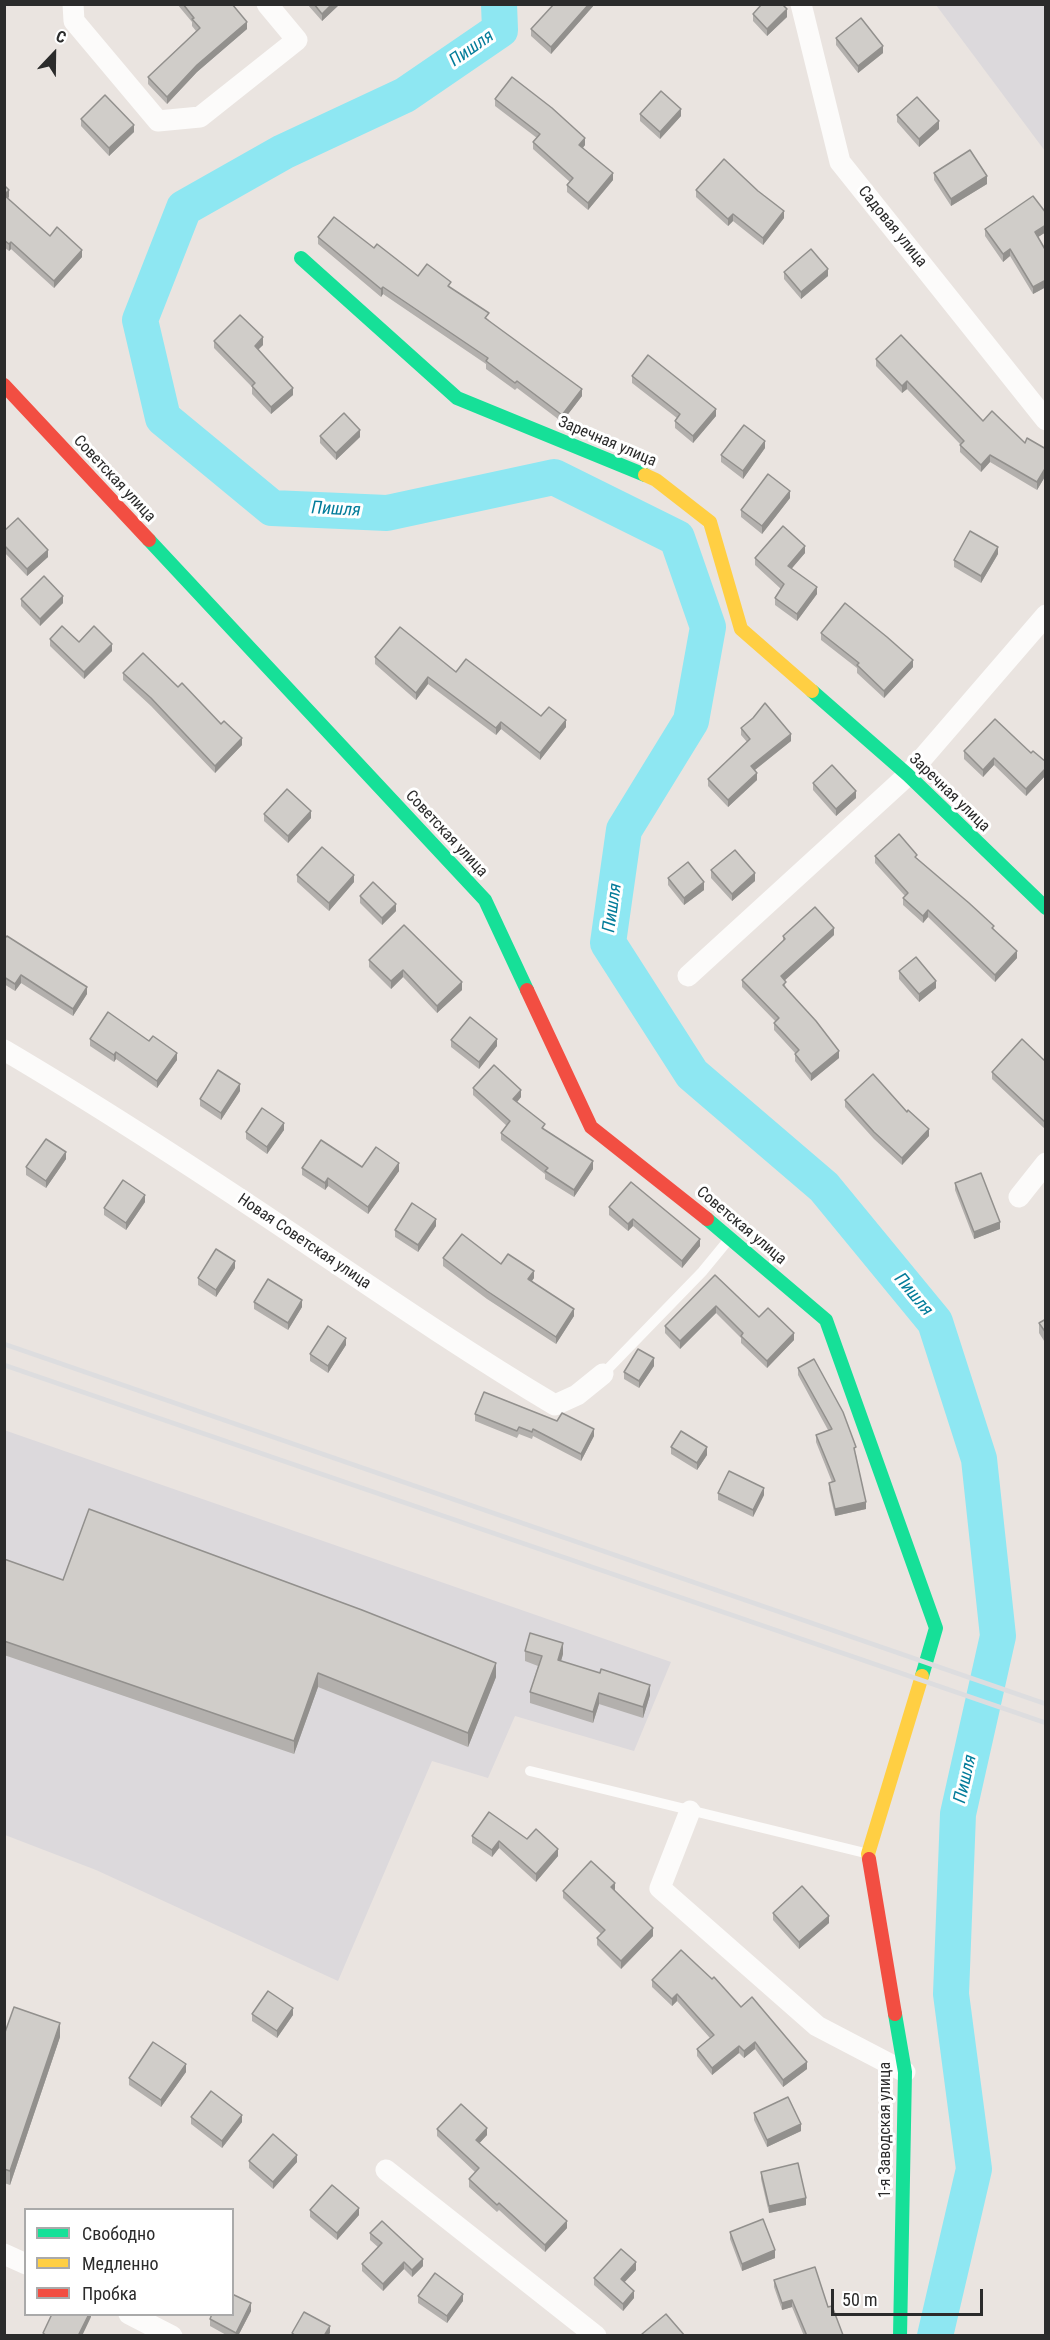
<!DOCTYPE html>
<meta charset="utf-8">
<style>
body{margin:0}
#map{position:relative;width:1050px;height:2340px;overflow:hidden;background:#eae4e0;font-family:"Roboto Condensed",sans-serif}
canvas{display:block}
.frame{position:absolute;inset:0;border:6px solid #2b2b2b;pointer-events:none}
.legend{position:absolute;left:24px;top:2208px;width:210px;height:108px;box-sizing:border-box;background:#fff;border:2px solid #aaa;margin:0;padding:8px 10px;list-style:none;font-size:18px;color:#2b2b2b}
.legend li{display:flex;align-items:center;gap:12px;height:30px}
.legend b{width:30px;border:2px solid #aaa}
.north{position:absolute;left:24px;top:24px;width:60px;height:60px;-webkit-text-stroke:4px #fff;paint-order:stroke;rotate:22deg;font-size:16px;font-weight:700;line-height:24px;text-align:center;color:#2b2b2b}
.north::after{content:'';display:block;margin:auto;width:21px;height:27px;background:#2b2b2b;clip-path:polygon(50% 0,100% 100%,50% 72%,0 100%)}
.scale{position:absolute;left:831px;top:2289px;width:152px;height:27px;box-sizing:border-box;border:3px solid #2b2b2b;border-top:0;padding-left:8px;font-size:18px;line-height:21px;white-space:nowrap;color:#2b2b2b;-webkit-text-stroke:4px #fff;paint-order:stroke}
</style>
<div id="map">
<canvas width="1050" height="2340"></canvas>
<div class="frame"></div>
<ul class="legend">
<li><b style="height:8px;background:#16e098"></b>Свободно</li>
<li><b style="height:8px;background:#ffcf43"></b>Медленно</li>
<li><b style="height:8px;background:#f24e42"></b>Пробка</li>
</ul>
<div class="north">С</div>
<div class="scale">50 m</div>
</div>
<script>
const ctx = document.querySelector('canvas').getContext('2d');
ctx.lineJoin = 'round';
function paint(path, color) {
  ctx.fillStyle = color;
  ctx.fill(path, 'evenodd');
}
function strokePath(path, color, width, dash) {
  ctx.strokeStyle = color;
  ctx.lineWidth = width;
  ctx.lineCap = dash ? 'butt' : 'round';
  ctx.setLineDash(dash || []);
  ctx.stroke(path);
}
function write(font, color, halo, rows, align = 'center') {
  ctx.font = font + ' "Roboto Condensed",sans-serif';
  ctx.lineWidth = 6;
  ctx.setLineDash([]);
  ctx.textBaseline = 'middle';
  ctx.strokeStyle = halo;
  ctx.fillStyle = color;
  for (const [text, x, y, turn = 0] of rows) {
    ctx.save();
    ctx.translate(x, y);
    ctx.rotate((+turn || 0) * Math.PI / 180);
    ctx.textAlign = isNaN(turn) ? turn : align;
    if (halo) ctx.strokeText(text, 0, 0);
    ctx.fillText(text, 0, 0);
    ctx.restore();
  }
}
const industrial = new Path2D(`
 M936 5H1045V151Z
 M4 1430 671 1662 634 1751 515 1716 488 1778 432 1761 338 1981 96 1870 5 1835Z`);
const river = new Path2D(`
 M499 4 500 30 405 95 283 152 184 208 140 320 163 418 272 508 387 513 554 477 677 538 708 627 691 721 624 830 608 943 692 1074 824 1187 935 1322 979 1459 998 1636 958 1814 951 1994 974 2169 935 2336`);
const lane = new Path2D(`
 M603 1374 702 1272 730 1238
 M530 1771 865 1853`);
const street = new Path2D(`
 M73 4 74 21 158 121 200 117 297 40 267 4
 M801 4 840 162 1046 420
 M688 976 908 775 1046 615
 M4 1050C106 1110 205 1175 303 1241 386 1297 468 1353 555 1405L577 1395 603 1374
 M1019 1197 1046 1163
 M690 1811 660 1888 817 2026 905 2072
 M386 2170 596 2336
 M4 2254 26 2264
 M129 2314 172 2336`);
const fast = new Path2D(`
 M301 258 457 398 645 475
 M149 540 485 900 527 990
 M812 691 908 775 1046 908
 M707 1219 826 1320 936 1628 922 1676
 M895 2014 905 2072 900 2336`);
const slow = new Path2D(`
 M645 475 656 480 710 522 741 629 812 691
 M869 1859 868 1854 922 1676`);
const jam = new Path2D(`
 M4 385 149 540
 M527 990 591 1127 707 1219
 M869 1859 895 2014`);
const rail = new Path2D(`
 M4 1344 1046 1704
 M4 1365 1046 1723`);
const wall = new Path2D(`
 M177 4H232L247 29 197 72 167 104 148 84V77L196 31 192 26V22Z
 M307 4H340L322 21Z
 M554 4H595L551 54 531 36V29Z
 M753 14 787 17 767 36 753 21Z
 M836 38 883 53 858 73 836 45Z
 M495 99 585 145 583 148 613 180 588 210 567 192V185L570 182 533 149V142L537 138 495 106Z
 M640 114 681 116 660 139 640 121Z
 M897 115 939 129 919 147 897 122Z
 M81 119 134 132 109 156 81 126Z
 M934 173 987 184 951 206 934 180Z
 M4 185 9 197 8 198 50 236 82 257 54 288 11 249 9 251 4 247Z
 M696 190 784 218 763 245 733 221 728 226 696 197Z
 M1046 213V232L1038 237 1046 251V287L1033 294 1010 256 1003 262 985 236V229Z
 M318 237 374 248 418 276 451 288 489 320 488 321 582 396 562 422 517 388 515 390 486 369V364L383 294 381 297 318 244Z
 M784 272 828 276 801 299 784 279Z
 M214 341 263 345 258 349 293 395 271 414 252 394V387L214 348Z
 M876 359 983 421 1025 443 1046 449V475L1037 490 990 462 981 472 960 452V444L907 389 902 393 876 366Z
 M632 376 716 416 693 443 675 428V421L677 418 632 383Z
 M320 436 360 437 336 460 320 443Z
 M765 448 743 479 721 462V455Z
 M790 498 762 534 741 517V510Z
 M4 531 48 557 27 576 4 552Z
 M805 553 791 568 817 594 797 621 775 605V598L781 589 755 565V558Z
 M998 554 981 583 954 567V560Z
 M21 599 63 603 40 626 21 606Z
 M821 633 913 667 884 698 857 673V668L821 640Z
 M50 639 112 651 84 679 50 646Z
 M375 657 456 672 541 716 566 727 540 760 501 729 496 735 428 684 416 700 375 664Z
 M123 673 178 687 221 724 242 745 215 773 151 706 123 680Z
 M741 728 791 741 755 770 757 780 728 807 708 786V779L747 742 741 735Z
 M964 751 1031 753 1046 762V775L1026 796 994 765 983 777 964 759Z
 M813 783 856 798 836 816 813 790Z
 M264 814 311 818 288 843 264 821Z
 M875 856 917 858 994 929 1017 958 995 982 928 917 923 923 903 905V898L905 896 875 863Z
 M711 870 755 881 732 901 711 878Z
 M297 875 354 882 329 911 297 882Z
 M668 878 704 890 684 905 668 885Z
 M360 896 396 911 382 925 360 903Z
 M834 935 784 980 786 989 839 1058 811 1081 795 1061V1053L774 1030V1023L776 1022 742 987V980L783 941V936Z
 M4 939 87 994 73 1016 21 983 15 991 4 984Z
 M369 960 462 990 437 1013 403 977 391 989 369 967Z
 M899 971 936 988 919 1002 899 979Z
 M90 1039 177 1060 157 1088 116 1059 114 1062 90 1046Z
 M451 1040 497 1046 479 1069 451 1047Z
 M1046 1062V1130L992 1079V1072Z
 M473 1088 521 1097 517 1102 545 1130 593 1169 574 1197 545 1179V1174L501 1140V1133L507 1126 473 1095Z
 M240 1091 221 1120 200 1106V1099Z
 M845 1100 929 1136 902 1165 874 1139 845 1107Z
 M284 1130 267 1154 246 1139V1132Z
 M66 1159 46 1188 26 1175V1167Z
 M362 1167 399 1171 368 1214 328 1186 325 1190 302 1175V1168Z
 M955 1183 1000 1229 974 1239 955 1190Z
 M145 1202 126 1230 104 1215V1208Z
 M609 1207 700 1246 682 1268 633 1226 628 1231 609 1215Z
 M436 1226 418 1252 395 1237V1230Z
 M443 1258 501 1264 534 1278 532 1281 574 1316 556 1344 487 1299 443 1266Z
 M235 1268 216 1297 198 1285V1278Z
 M715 1275 759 1317 794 1340 767 1368 741 1343V1338L716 1313 680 1349 665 1333V1326Z
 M254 1302 302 1307 288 1330 254 1309Z
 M1046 1319V1344L1039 1333V1323Z
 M346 1345 328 1373 310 1361V1354Z
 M654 1366 639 1388 624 1379V1372Z
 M798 1368 856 1455 866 1509 835 1516 829 1490V1483L832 1482 816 1442V1435L828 1430 798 1375Z
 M475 1414 594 1436 581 1461 533 1436 532 1439 519 1434 517 1438 475 1421Z
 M671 1447 707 1455 697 1470 671 1454Z
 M718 1493 764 1495 753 1517 718 1500Z
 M4 1559 63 1580 496 1677 468 1747 318 1687 294 1754 4 1655Z
 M525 1651 563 1654 561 1661 650 1695 643 1718 599 1704 593 1723 530 1703V1692L538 1666 525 1661Z
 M472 1836 527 1839 558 1856 536 1882 499 1848 492 1857 472 1843Z
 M615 1890 614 1891 653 1936 621 1969 597 1945V1938L601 1934 563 1898V1891Z
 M773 1913 829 1923 799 1949 773 1920Z
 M652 1980 741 2007 807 2069 783 2087 755 2049 744 2058 739 2053 712 2075 697 2056V2049L710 2038 677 2001 672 2006 652 1987Z
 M252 2014 293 2015 277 2038 252 2021Z
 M4 2035 60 2037 10 2185 4 2183Z
 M186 2072 161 2107 129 2085V2078Z
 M754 2113 801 2131 767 2147 754 2120Z
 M191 2117 242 2122 222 2148 191 2124Z
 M437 2129 487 2135 479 2143 567 2228 545 2252 499 2210 497 2212 469 2187V2179L475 2172 437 2136Z
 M249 2161 297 2162 273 2189 249 2168Z
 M761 2172 806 2205 769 2213 761 2179Z
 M310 2210 359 2215 337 2240 310 2217Z
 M730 2232 775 2258 742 2271 730 2239Z
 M370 2233 423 2266 412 2277 404 2269 383 2291 362 2271V2264L378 2247 370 2240Z
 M636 2270 624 2282 634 2298 623 2311 594 2285V2278Z
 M774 2280 828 2307 843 2336H804L792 2307 782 2310 774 2287Z
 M418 2296 463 2301 447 2323 418 2303Z
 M251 2311 238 2336H228L210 2326V2319Z`);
const shadedWall = new Path2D(`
 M332 4H340L322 21V14Z
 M589 4H595L551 54V47Z
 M787 9V17L767 36V29Z
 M247 22V29L197 72 167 104V97L197 65Z
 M883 46V53L858 73V66Z
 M681 109V116L660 139V132Z
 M939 121V129L919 147V139Z
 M134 125V132L109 156V148Z
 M585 138V145L579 152V145Z
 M613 173V180L588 210V203Z
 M987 176V184L951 206V199Z
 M9 190V197L4 202V195Z
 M784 211V218L763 245V238Z
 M733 214V221L728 226V219Z
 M1046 225V232L1035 239V232Z
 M11 242V249L9 251V244Z
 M1010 249V256L1003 262V254Z
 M82 250V257L54 288V281Z
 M828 269V276L801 299V292Z
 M1046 280V287L1033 294V287Z
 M383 287V294L381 297V289Z
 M263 337V345L255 353V346Z
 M907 381V389L902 393V386Z
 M293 388V395L271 414V407Z
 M582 389V396L562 422V415Z
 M716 409V416L693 443V436Z
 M360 430V437L336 460V453Z
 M765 441V448L743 479V471Z
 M990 455V462L981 472V465Z
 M1046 467V475L1037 490V482Z
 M790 491V498L762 534V526Z
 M805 546V553L788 573V566Z
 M998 547V554L981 583V576Z
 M48 550V557L27 576V569Z
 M817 587V594L797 621V614Z
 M63 596V603L40 626V619Z
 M112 644V651L84 679V672Z
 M913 660V667L884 698V691Z
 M428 677V684L416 700V693Z
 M566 720V727L540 760V753Z
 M501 722V729L496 735V728Z
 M791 734V741L751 773V766Z
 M242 738V745L215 773V766Z
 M994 758V765L983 777V770Z
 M1046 768V775L1026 796V789Z
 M757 773V780L728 807V800Z
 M856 791V798L836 816V809Z
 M311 811V818L288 843V836Z
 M755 873V881L732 901V894Z
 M354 875V882L329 911V903Z
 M704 882V890L684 905V898Z
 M396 904V911L382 925V918Z
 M928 910V917L923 923V916Z
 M834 928V935L781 984V976Z
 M1017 951V958L995 982V975Z
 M403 970V977L391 989V981Z
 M21 975V983L15 991V984Z
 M936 981V988L919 1002V994Z
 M462 982V990L437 1013V1006Z
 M87 987V994L73 1016V1009Z
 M497 1039V1046L479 1069V1062Z
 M839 1051V1058L811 1081V1074Z
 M116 1052V1059L114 1062V1055Z
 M177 1053V1060L157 1088V1081Z
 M240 1084V1091L221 1120V1113Z
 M521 1090V1097L513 1107V1099Z
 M284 1123V1130L267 1154V1147Z
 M929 1129V1136L902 1165V1158Z
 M66 1152V1159L46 1188V1181Z
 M593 1161V1169L574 1197V1190Z
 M399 1163V1171L368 1214V1207Z
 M328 1178V1186L325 1190V1183Z
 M145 1195V1202L126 1230V1223Z
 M436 1219V1226L418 1252V1245Z
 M633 1219V1226L628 1231V1224Z
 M1000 1222V1229L974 1239V1232Z
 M700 1239V1246L682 1268V1261Z
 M235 1261V1268L216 1297V1290Z
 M534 1271V1278L528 1286V1279Z
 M302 1300V1307L288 1330V1323Z
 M716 1306V1313L680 1349V1341Z
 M574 1309V1316L556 1344V1337Z
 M794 1333V1340L767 1368V1361Z
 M346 1338V1345L328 1373V1366Z
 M654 1358V1366L639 1388V1381Z
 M594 1429V1436L581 1461V1454Z
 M707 1447V1455L697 1470V1463Z
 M764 1488V1495L753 1517V1510Z
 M866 1502V1509L835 1516V1509Z
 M563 1643V1654L558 1671V1660Z
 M496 1663V1677L468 1747V1733Z
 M318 1673V1687L294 1754V1741Z
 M650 1685V1695L643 1718V1707Z
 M599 1693V1704L593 1723V1712Z
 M499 1841V1848L492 1857V1850Z
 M558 1849V1856L536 1882V1874Z
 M615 1883V1890L611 1895V1887Z
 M829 1916V1923L799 1949V1942Z
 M653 1928V1936L621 1969V1961Z
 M677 1994V2001L672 2006V1999Z
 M293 2008V2015L277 2038V2031Z
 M60 2023V2037L10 2185V2171Z
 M755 2042V2049L744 2058V2051Z
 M739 2046V2053L712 2075V2068Z
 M807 2062V2069L783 2087V2080Z
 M186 2064V2072L161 2107V2100Z
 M242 2115V2122L222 2148V2141Z
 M801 2124V2131L767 2147V2140Z
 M487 2128V2135L476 2147V2140Z
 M297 2155V2162L273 2189V2182Z
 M806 2198V2205L769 2213V2206Z
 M359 2208V2215L337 2240V2233Z
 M567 2221V2228L545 2252V2245Z
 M775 2250V2258L742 2271V2264Z
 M423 2259V2266L412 2277V2270Z
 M404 2262V2269L383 2291V2284Z
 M636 2262V2270L621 2286V2279Z
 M634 2291V2298L623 2311V2304Z
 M463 2294V2301L447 2323V2316Z
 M792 2300V2307L782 2310V2303Z
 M251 2303V2311L238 2336H236V2333Z
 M89 2314H91V2317L82 2336H78Z
 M330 2326V2333L328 2336H324Z`);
const building = new Path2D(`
 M183 4H232L247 22 197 65 167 97 148 77 200 28 192 19 194 18Z
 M314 4H332L322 14Z
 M554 4H589L551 47 531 29Z
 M762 4H782L787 9 767 29 753 14Z
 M861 18 883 46 858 66 836 38Z
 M512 77 552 108 585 138 579 145 613 173 588 203 567 185 573 178 533 142 540 134 495 99Z
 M661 91 681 109 660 132 640 114Z
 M105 95 134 125 109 148 81 119Z
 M917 97 939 121 919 139 897 115Z
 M970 150 987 176 951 199 934 173Z
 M724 159 758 191 784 211 763 238 733 214 728 219 696 190Z
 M4 185 9 190 4 195Z
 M4 195 50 236 57 227 82 250 54 281 11 242 9 244 4 240Z
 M1033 196 1046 213V225L1035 232 1046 251V280L1033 287 1010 249 1003 254 985 229Z
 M334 217 374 248 377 244 418 276 427 264 451 282 448 286 489 313 485 318 582 389 562 415 517 381 515 383 486 361 488 358 383 287 381 289 318 237Z
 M811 249 828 269 801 292 784 272Z
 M240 315 263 337 255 346 293 388 271 407 252 386 255 383 214 341Z
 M901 335 983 421 992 411 1025 443 1027 438 1046 449V467L1037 482 990 455 981 465 960 445 964 441 907 381 902 386 876 359Z
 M648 355 716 409 693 436 675 421 680 414 632 376Z
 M344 413 360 430 336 453 320 436Z
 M744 425 765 441 743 471 721 455Z
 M768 474 790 491 762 526 741 510Z
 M18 518 48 550 27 569 4 545V531Z
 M783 526 805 546 788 566 817 587 797 614 775 598 784 584 755 558Z
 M970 531 998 547 981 576 954 560Z
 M44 576 63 596 40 619 21 599Z
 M845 603 887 637 913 660 884 691 857 665 859 663 821 633Z
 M62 626 79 642 94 626 112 644 84 672 50 639Z
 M400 627 456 672 466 659 541 716 549 707 566 720 540 753 501 722 496 728 428 677 416 693 375 657Z
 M143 653 178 687 182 683 221 724 224 721 242 738 215 766 151 698 123 673Z
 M765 703 791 734 751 766 757 773 728 800 708 779 750 739 741 728 753 718Z
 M995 719 1031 753 1033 751 1046 762V768L1026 789 994 758 983 770 964 751Z
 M832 765 856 791 836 809 813 783Z
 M287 789 311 811 288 836 264 814Z
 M899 834 917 855 915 857 969 903 994 926 992 928 1017 951 995 975 928 910 923 916 903 898 908 893 875 856Z
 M322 847 354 875 329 903 297 875Z
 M735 850 755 873 732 894 711 870Z
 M688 862 704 882 684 898 668 878Z
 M373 882 396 904 382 918 360 896Z
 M815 907 834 928 781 976 786 982 783 985 816 1021 839 1051 811 1074 795 1054 799 1050 774 1023 779 1018 742 980 785 939 783 936Z
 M404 925 462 982 437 1006 403 970 391 981 369 960Z
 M7 936 87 987 73 1009 21 975 15 984 4 977V939Z
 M916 957 936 981 919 994 899 971Z
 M108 1012 149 1041 153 1036 177 1053 157 1081 116 1052 114 1055 90 1039Z
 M470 1017 497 1039 479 1062 451 1040Z
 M1022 1039 1046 1062V1123L992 1072Z
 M494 1065 521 1090 513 1099 545 1124 542 1128 593 1161 574 1190 545 1171 548 1168 501 1133 510 1121 473 1088Z
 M218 1070 240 1084 221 1113 200 1099Z
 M873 1074 907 1112 908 1110 929 1129 902 1158 874 1132 845 1100Z
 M262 1108 284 1123 267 1147 246 1132Z
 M46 1139 66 1152 46 1181 26 1167Z
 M321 1140 362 1167 376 1147 399 1163 368 1207 328 1178 325 1183 302 1168Z
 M981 1173 1000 1222 974 1232 955 1183Z
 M123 1180 145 1195 126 1223 104 1208Z
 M631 1182 700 1239 682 1261 633 1219 628 1224 609 1207Z
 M412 1203 436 1219 418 1245 395 1230Z
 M462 1234 501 1264 508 1254 534 1271 528 1279 574 1309 556 1337 487 1291 443 1258Z
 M216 1249 235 1261 216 1290 198 1278Z
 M715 1275 759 1317 768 1308 794 1333 767 1361 741 1336 743 1333 716 1306 680 1341 665 1326Z
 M268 1279 302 1300 288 1323 254 1302Z
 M1046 1319V1333L1039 1323Z
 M328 1326 346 1338 328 1366 310 1354Z
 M638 1349 654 1358 639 1381 624 1372Z
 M814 1359 843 1412 856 1447 854 1448 866 1502 835 1509 829 1483 835 1481 816 1435 832 1429 798 1368Z
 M484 1392 557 1421 562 1413 594 1429 581 1454 533 1429 532 1432 519 1427 517 1431 475 1414Z
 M681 1431 707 1447 697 1463 671 1447Z
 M729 1471 764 1488 753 1510 718 1493Z
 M89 1509 362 1610 496 1663 468 1733 318 1673 294 1741 4 1641V1559L63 1580Z
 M530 1633 563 1643 558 1660 600 1673 601 1669 650 1685 643 1707 599 1693 593 1712 530 1692 542 1656 525 1651Z
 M489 1812 527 1839 536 1829 558 1849 536 1874 499 1841 492 1850 472 1836Z
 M591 1861 615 1883 611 1887 653 1928 621 1961 597 1938 605 1930 563 1891Z
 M802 1886 829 1916 799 1942 773 1913Z
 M681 1950 712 1979 714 1977 741 2007 752 1997 807 2062 783 2080 755 2042 744 2051 739 2046 712 2068 697 2049 714 2035 677 1994 672 1999 652 1980Z
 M268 1991 293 2008 277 2031 252 2014Z
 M14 2007 60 2023 10 2171 4 2169V2035Z
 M153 2042 186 2064 161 2100 129 2078Z
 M211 2091 242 2115 222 2141 191 2117Z
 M788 2097 801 2124 767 2140 754 2113Z
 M461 2104 487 2128 476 2140 567 2221 545 2245 499 2203 497 2205 469 2179 479 2168 437 2129Z
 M273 2134 297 2155 273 2182 249 2161Z
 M798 2163 806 2198 769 2206 761 2172Z
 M332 2185 359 2208 337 2233 310 2210Z
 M763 2219 775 2250 742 2264 730 2232Z
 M382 2221 423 2259 412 2270 404 2262 383 2284 362 2264 382 2243 370 2233Z
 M621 2249 636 2262 621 2279 634 2291 623 2304 594 2278Z
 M815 2267 828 2307 832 2306 843 2335 842 2336H807L792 2300 782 2303 774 2280Z
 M435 2273 463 2294 447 2316 418 2296Z
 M232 2294 251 2303 236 2333 210 2319 212 2314H232Z
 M304 2312 330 2326 324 2336H296L292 2333Z
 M52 2314H89L78 2336H47L43 2333Z
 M666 2314 685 2336H644L642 2334Z`);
const streetNames = [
 ["Садовая улица",892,227,51],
 ["Заречная улица",607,442,23],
 ["Советская улица",114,479,47],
 ["Заречная улица",949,793,44],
 ["Советская улица",446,834,47],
 ["Советская улица",741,1226,40],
 ["Новая Советская улица",304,1242,34],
 ["1-я Заводская улица",886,2130,-90]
];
const waterNames = [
 ["Пишля",472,49,-35],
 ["Пишля",336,510,3],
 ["Пишля",613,908,-82],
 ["Пишля",913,1295,50],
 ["Пишля",966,1779,-77]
];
paint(industrial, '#dcd9dc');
strokePath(river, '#8ee7f2', 36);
strokePath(lane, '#fcfbfa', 10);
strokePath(street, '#fcfbfa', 21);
strokePath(fast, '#16e098', 14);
strokePath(slow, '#ffcf43', 14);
strokePath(jam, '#f24e42', 14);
strokePath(rail, '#dddddf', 4.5);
paint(wall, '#b3b0ad');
paint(shadedWall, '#92908d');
paint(building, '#d0cdc9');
strokePath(building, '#92908d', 1.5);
write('16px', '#2b2b2b', '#fff', streetNames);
write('italic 18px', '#037c9a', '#fff', waterNames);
</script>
